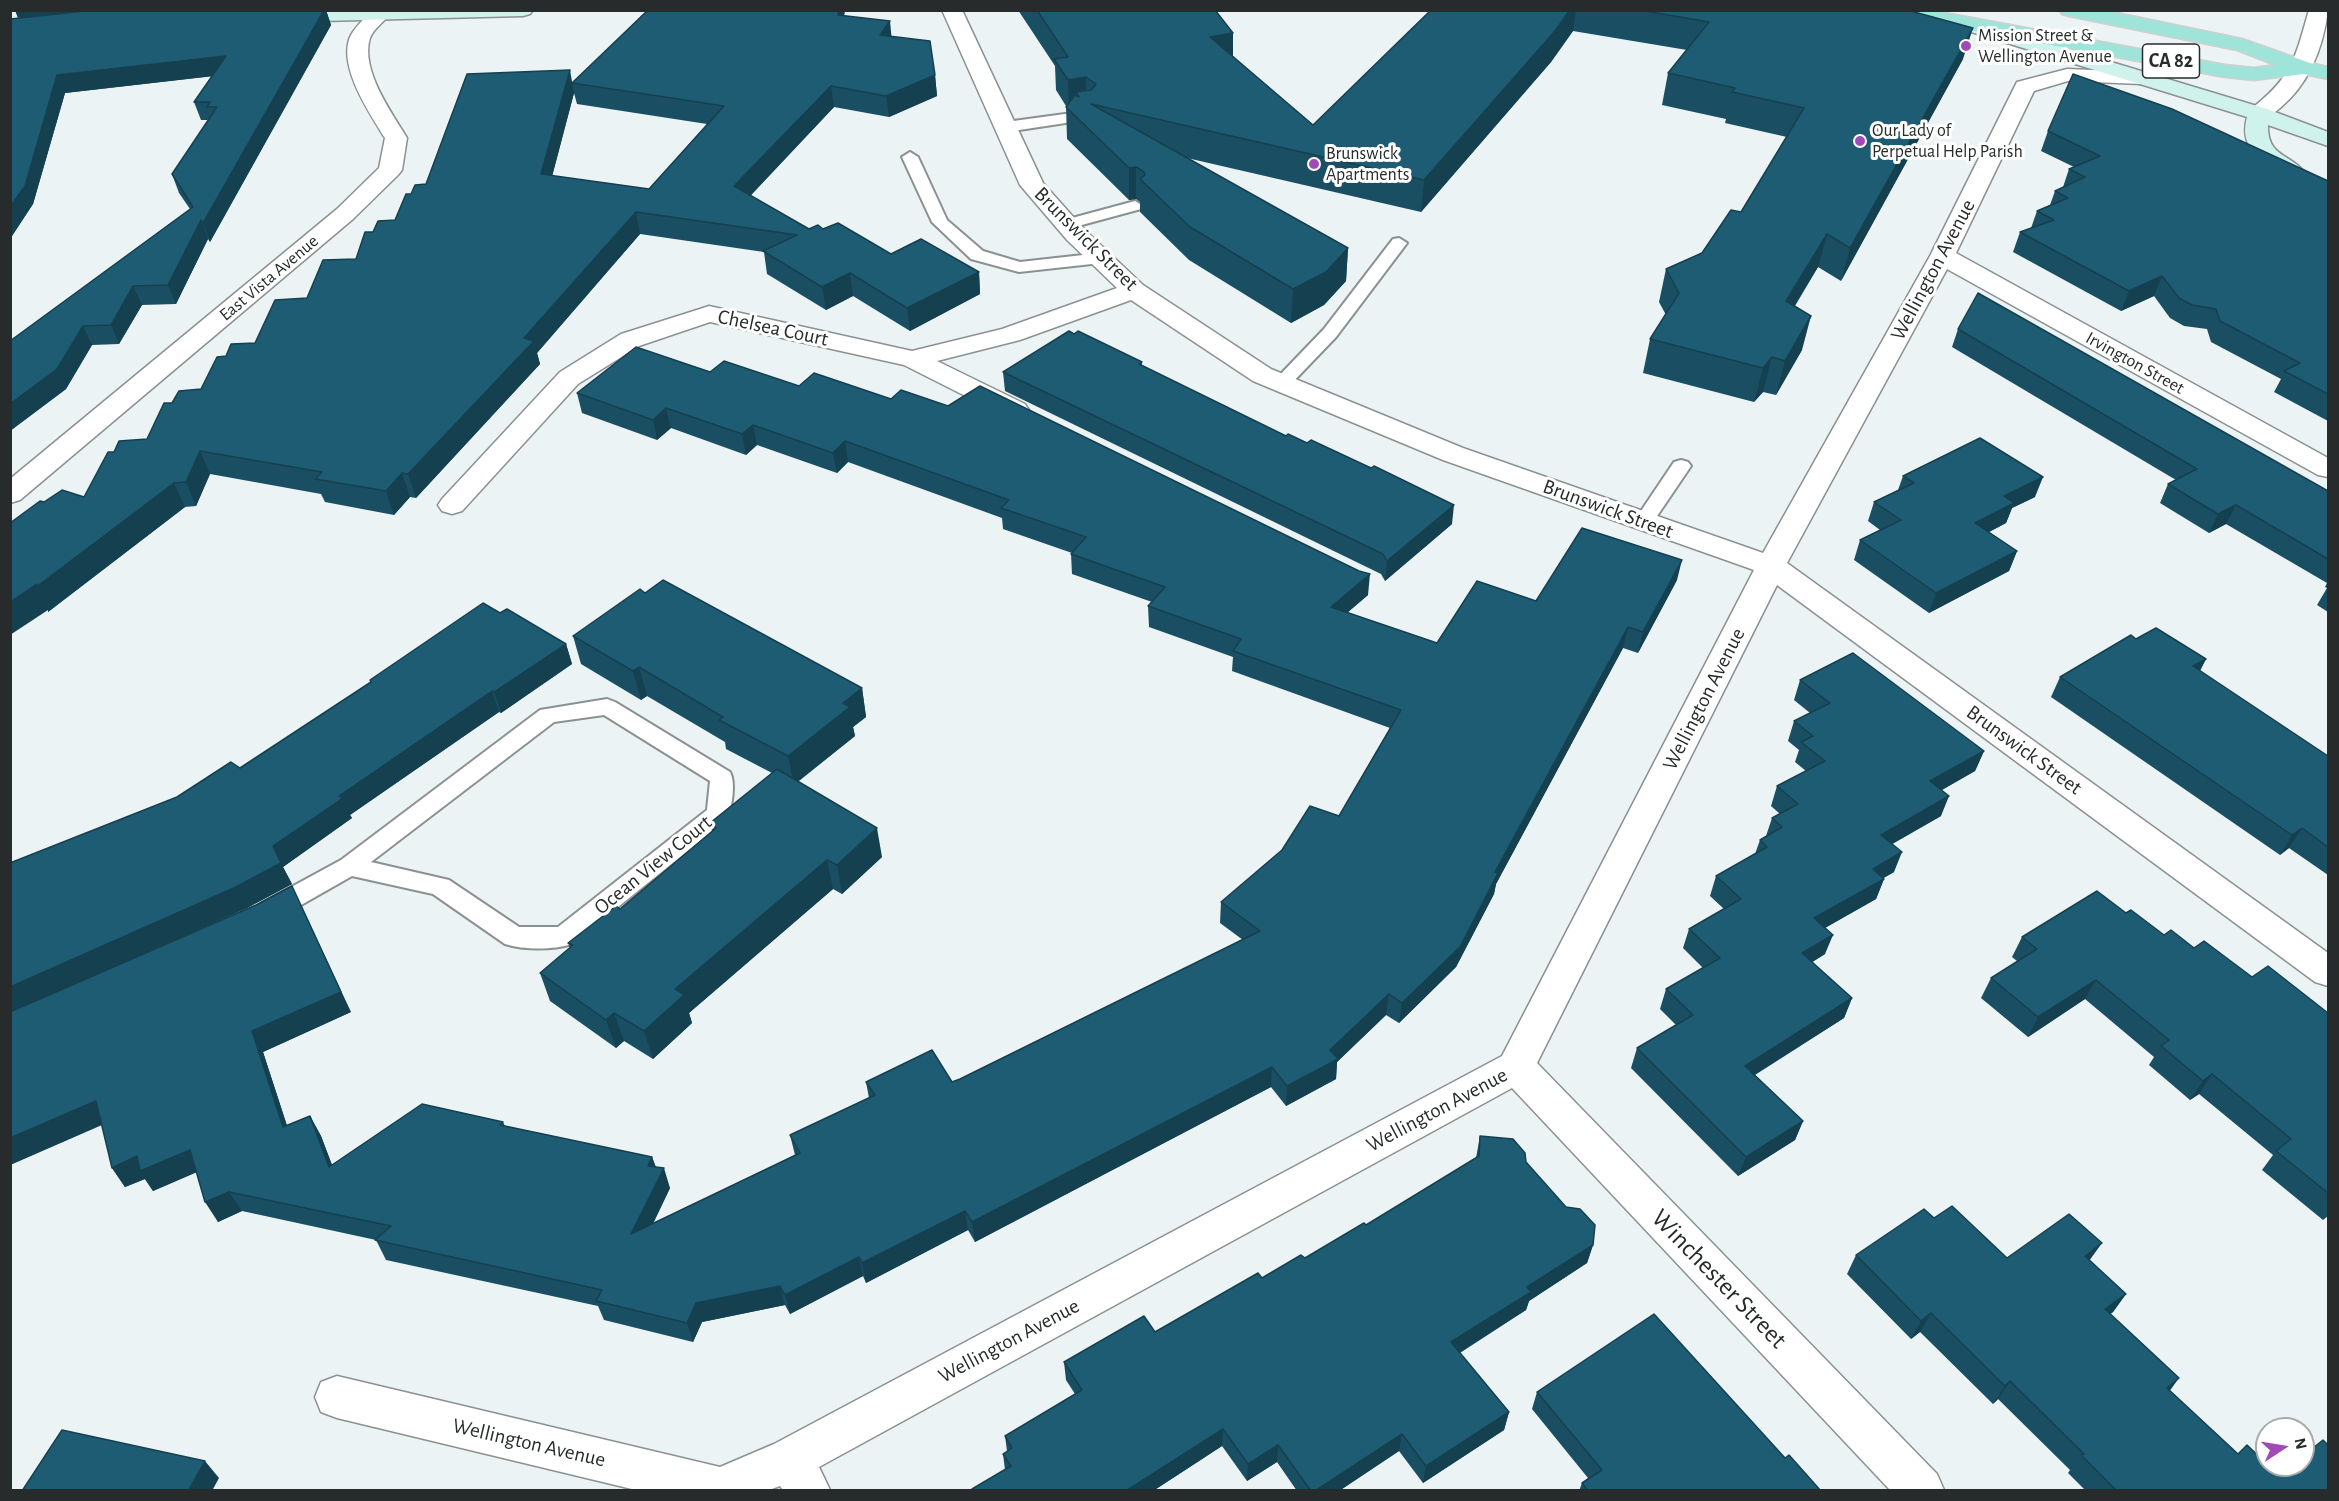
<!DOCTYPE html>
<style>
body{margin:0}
#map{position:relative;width:2339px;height:1501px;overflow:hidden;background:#ecf3f4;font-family:"Alegreya Sans",sans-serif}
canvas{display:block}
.frame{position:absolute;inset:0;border:12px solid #282b2b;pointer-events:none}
.north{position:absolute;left:2255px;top:1417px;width:60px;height:60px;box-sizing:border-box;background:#fff;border:2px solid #a9aaaa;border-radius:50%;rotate:78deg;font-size:16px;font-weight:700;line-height:24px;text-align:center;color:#282b2b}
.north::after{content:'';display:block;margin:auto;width:21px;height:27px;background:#a04ab8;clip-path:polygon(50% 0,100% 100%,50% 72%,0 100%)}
</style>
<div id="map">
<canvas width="2339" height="1501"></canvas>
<div class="frame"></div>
<div class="north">N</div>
</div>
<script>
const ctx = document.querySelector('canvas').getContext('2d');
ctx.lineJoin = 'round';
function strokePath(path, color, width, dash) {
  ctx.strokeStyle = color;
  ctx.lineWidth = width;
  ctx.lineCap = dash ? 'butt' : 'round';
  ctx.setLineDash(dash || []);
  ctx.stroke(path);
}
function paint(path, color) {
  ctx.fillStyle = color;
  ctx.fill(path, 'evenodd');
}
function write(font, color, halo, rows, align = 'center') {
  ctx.font = font + ' "Alegreya Sans",sans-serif';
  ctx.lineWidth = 6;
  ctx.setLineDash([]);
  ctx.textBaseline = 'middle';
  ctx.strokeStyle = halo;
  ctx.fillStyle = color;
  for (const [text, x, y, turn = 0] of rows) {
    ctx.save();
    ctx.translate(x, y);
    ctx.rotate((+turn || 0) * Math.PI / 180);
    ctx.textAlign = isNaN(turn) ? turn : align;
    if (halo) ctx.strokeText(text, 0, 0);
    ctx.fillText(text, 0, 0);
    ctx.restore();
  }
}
const lane = new Path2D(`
 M1087 111 1095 116 1092 119 1006 132 998 127 1006 122Z
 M910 152 918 157 947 220 983 251 1020 262 1101 253 1109 258 1101 263 1019 272 971 259 932 222 902 157Z
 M1135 201 1143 206 1141 209 1067 229 1059 224 1061 221Z
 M1399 238 1407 243 1336 337 1288 387H1276L1273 383 1276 379 1324 329 1393 239Z
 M1681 460 1688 462 1691 466 1651 525 1644 527 1637 525 1634 521 1637 517 1674 462Z
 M607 699 615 702 730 772C736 783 732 809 726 820L572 944C553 950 524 950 505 944L433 894 352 876 280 917 271 919 262 917 259 910 262 903 341 860 540 710ZM604 715 710 781 707 810 558 927H519L449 880 371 862 554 722Z`);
const street = new Path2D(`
 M372 10H389L391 13C385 21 373 29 370 38 360 70 392 113 407 138L402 170 398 175 353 219 20 500 10 503V479L337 209 379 168 385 138C370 114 336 64 351 35 356 26 365 18 372 10Z
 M942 10H962L1043 183 1085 230 1143 285 1271 369 1463 448 1763 553 1930 256 2017 82 2067 69 2142 72 2150 73 2153 78 2150 83 2142 84 2068 81 2034 91 1956 253 2328 458V477L2318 475 1947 269 1787 563 2328 953V986L2315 982 1777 585 1537 1063 1937 1474 1944 1490H1890L1512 1088 819 1467 830 1490H783L780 1486 769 1490H636L337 1418 321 1412 315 1397 321 1382 337 1376 720 1467 774 1444 1502 1056 1754 570 1443 460 1253 381 1131 300 1020 340 937 361 1025 404 1029 410 1025 416 1015 418 1005 416 904 365 710 322 639 346 578 384 462 511 452 514 442 511 438 505 442 499 560 372 621 334 700 309 709 306 912 351 1002 329 1117 288 1067 240 1020 185Z
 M2309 10H2328C2323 48 2309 84 2280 108 2270 116 2264 122 2251 119L2248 114 2251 109C2292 77 2295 59 2309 10Z`);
const secondary = new Path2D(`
 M279 10H533L530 14 523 16 282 22 275 20 272 16Z
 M1962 17 2267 109 2328 132V146L2268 125C2267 158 2291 153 2306 174L2302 179C2281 184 2253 161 2247 141 2244 133 2245 125 2247 117L1955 27 1952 23 1955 19Z`);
const primary = new Path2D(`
 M1883 10H1929L2225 65 2254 68 2276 65 2237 50 2069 16 2062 14 2059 10H2102L2242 39 2310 63 2328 67V79L2304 74 2254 80 2225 77 1893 16 1886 14Z`);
const wall = new Path2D(`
 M15 10H326L331 25 210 242 208 239 176 304 142 305 119 344 92 345 66 389 10 431V341L190 209 179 193 172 174 208 120H201L194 102 212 76 65 93 33 204 10 239V19L18 18Z
 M648 10H845L844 16 892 37 935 75 937 96 889 117 834 107 750 196 809 229H823L891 254 979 272 980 294 910 331 853 296 826 310 767 274 764 252 640 234 537 353 540 364 416 498 410 497 394 515 325 502 321 494 210 474 196 506 185 507 48 612V610L44 502 84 497 114 452 147 439 172 403 201 389 226 356 255 343 307 298 356 259 373 232 395 220 411 194 426 184 573 82ZM574 93 577 104 707 124 649 189 552 176Z
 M1018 10H1215L1233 33V56L1313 125 1431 10H1907L1963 59 1841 281 1818 267 1795 306 1802 350 1776 395 1763 392 1754 402 1643 373 1650 339 1666 315 1659 302 1666 269 1702 253 1741 212 1787 137 1725 123 1726 119 1662 105 1668 73 1687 50 1573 31 1551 62 1421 212 1187 158 1348 248 1346 281 1324 305 1291 323 1189 260 1140 212V202L1136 199 1129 200 1067 139 1066 106 1056 90 1055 66Z
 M2048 131 2328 181V421L2274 392 2281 379 2211 342 2207 329 2184 326 2170 318 2154 296 2121 311 2013 252 2020 232 2031 228 2037 211 2050 205 2055 191 2063 187 2069 169 2074 167 2041 151Z
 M1958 329 2328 491V612L2317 605 2327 588 2325 587 2327 583 2226 524 2209 533 2160 503 2168 484 2176 480 1952 347Z
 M636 347 1368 595 1347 613 1437 643 1536 601 1677 580 1638 653 1623 648 1496 884 1494 894 1456 967 1399 1023 1386 1015 1337 1062 1336 1079 1286 1106 1271 1087 975 1242 968 1230 866 1283 863 1276 790 1314 785 1305 702 1322 693 1342 604 1320 598 1306 386 1260 376 1240 242 1211 218 1222 196 1172 153 1191 145 1179 125 1187 112 1168 102 1125 10 1165 177 797 240 768 371 682 370 680 500 613 566 644 572 664 501 713 499 712 350 815 352 818 283 867 292 884 247 908 126 962 351 1012 263 1052 287 1126 310 1116 321 1136 332 1165 503 1122 505 1126 652 1157 656 1167 670 1188 653 1224 795 1155 790 1135 869 1098 866 1082H952L960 1079 1243 940 1220 923 1221 902 1339 816 1390 728 1232 671 1233 657 1149 627 1148 606 1152 602 1072 574 1071 554 1072 553 1003 529 1002 518 848 462 837 473 757 445 746 455 671 428 657 440 582 413 577 393Z
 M1142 362V366L1452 524 1385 581 1381 574 1005 391 1003 372Z
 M1903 476 2035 497 2012 508 2006 523 1989 532 2017 551 2009 571 1929 613 1854 560 1860 540 1880 530 1868 521 1874 502 1898 490Z
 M645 593 862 688 866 717 853 727 855 736 798 781 882 857 842 894 833 889 689 1013 692 1023 653 1059 624 1041 616 1048 550 1001 540 973 570 948 568 943 620 909 712 831 710 823 772 773 726 749 725 742 647 696 641 700 581 664 573 636Z
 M2136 639 2206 659 2200 671 2328 756V875L2289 848 2280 855 2051 697 2060 677Z
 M1800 680 1984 751 1975 771 1942 790 1941 816 1892 844 1894 872 1883 878 1884 879 1876 899 1825 928V954L1812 962 1852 998 1844 1018 1755 1075 1803 1121 1795 1140 1738 1176 1631 1068 1637 1048 1676 1025 1660 1009 1666 989 1703 968 1683 948 1689 929 1724 909 1710 896 1716 876 1755 854 1760 840 1766 836 1772 818 1780 814 1771 806 1777 786 1806 771 1795 762 1799 750 1788 741 1794 721 1810 713 1794 700Z
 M2126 913 2164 935 2194 948 2252 977 2328 1013V1216L2323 1220 2262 1170 2273 1155 2199 1094 2190 1100 2149 1065 2154 1057 2085 999 2028 1037 1981 998 1991 978 2017 961 2012 957 2022 937Z
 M1480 1136 1526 1162 1593 1245 1587 1263 1529 1301 1526 1310 1460 1353 1509 1412 1504 1430 1423 1483 1399 1451 1339 1491H1297L1277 1462 1247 1481 1222 1446 1153 1491H973L1005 1470 1003 1454 1007 1451 1005 1436 1075 1394 1066 1380 1064 1362 1155 1332 1262 1278 1305 1258 1366 1225 1476 1158Z
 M1934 1218 2007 1258 2090 1261 2126 1294 2113 1312 2110 1314 2170 1391 2238 1454 2280 1476 2328 1491H2086L2068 1473 2070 1470 1998 1399 1993 1404 1920 1332 1911 1339 1847 1274 1856 1255Z
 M1537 1392 1785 1458 1821 1491H1579L1582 1483 1588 1478 1532 1409Z`);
const shadedWall = new Path2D(`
 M15 10H105L19 20Z
 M324 10H326L331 25 210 242 203 223Z
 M839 10H845L840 36 838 15Z
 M1570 10H1576L1573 31 1551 62 1421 212 1424 180Z
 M890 21 892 42 880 35Z
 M1973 28 1963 59 1841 281 1850 248Z
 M1233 33V64L1210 37Z
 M226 56 232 74 65 93 33 204 10 239V207L57 75Z
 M570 70 574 93 547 196 541 174Z
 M935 75 937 96 889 117 886 96Z
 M1086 77 1087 109 1076 92V110L1069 111 1068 80Z
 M831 86 834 107 738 209 734 186Z
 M1136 167V199L1129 200V168Z
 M636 212 640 234 537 353 540 364 416 498 408 474 524 338Z
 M201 220 208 239 176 304 168 285Z
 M1827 234 1818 267 1777 334 1786 301Z
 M1348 248 1346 281 1324 305 1291 323 1293 289Z
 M979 272 980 294 910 331 907 308Z
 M850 273 853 296 826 310 822 287Z
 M2162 276 2154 296 2121 311 2129 291Z
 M133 286 142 305 119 344 111 325Z
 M1811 316 1802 350 1776 395 1785 361Z
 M83 326 92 345 66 389 10 431V404Z
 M1772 357 1763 392 1754 402 1763 368Z
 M666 408 671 428 657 440 653 420Z
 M753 425 757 445 746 455 742 434Z
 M845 441 848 462 837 473 833 453Z
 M200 451 210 474 196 506 186 482Z
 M402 473 410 497 394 515 386 491Z
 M2043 477 2035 497 2012 508 2006 523 1968 543 1975 523 2004 496Z
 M174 483 185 507 48 612V610L10 635V602Z
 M1454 505 1452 524 1385 581 1387 561Z
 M2236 505 2226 524 2209 533 2218 514Z
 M2017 551 2009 571 1929 613 1936 593Z
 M1682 560 1677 580 1638 653 1643 632Z
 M1370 574 1368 595 1329 628 1331 607Z
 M1628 627 1623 648 1496 884 1494 894 1456 967 1399 1023 1402 1003 1495 872Z
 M566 644 572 664 501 713 494 692Z
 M2206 659 2195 679 2193 666Z
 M639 667 647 696 641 700 633 671Z
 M862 688 866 717 853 727 855 736 794 785 788 756 843 703Z
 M492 691 499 712 350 815 352 818 283 867 292 884 247 908 10 1013V987L273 846 339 796Z
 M1984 751 1975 771 1922 801 1930 781Z
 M1949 796 1941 816 1873 855 1881 835Z
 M877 828 882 857 842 894 837 865Z
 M2302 828 2289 848 2280 855 2292 835Z
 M1902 852 1894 872 1865 889 1873 869Z
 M827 860 833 889 689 1013 692 1023 653 1059 644 1031 675 989Z
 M1884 879 1876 899 1807 938 1814 918Z
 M302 907 351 1012 263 1052 294 1147 283 1127 252 1031Z
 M1833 935 1825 954 1795 973 1802 953Z
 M2096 980 2085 999 2028 1037 2038 1017Z
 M1389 994 1386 1015 1337 1062 1336 1079 1286 1106 1287 1086 1330 1050Z
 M1852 998 1844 1018 1738 1085 1745 1066Z
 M614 1013 624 1041 616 1048 606 1020Z
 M1272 1067 1271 1087 975 1242 972 1222Z
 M2212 1074 2199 1094 2190 1100 2203 1081Z
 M96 1101 110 1121 10 1165V1138Z
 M310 1116 321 1136 340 1186 329 1167Z
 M1803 1121 1795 1140 1738 1176 1746 1157Z
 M190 1150 202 1170 153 1191 145 1179 125 1187 112 1168 137 1156Z
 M652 1157 659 1177 648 1166Z
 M664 1168 670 1188 638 1254 631 1234Z
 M229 1192 242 1211 218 1222 205 1202Z
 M965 1211 968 1230 866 1283 862 1263Z
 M2102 1243 2089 1261 2085 1256Z
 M1593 1245 1587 1263 1529 1301 1526 1310 1447 1360 1451 1342 1527 1287Z
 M859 1257 863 1276 790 1314 785 1295Z
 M780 1286 785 1305 702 1322 693 1342 687 1323 696 1303Z
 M2126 1294 2113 1312 2093 1328 2105 1309Z
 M1931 1313 1920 1332 1911 1339 1921 1321Z
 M2179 1378 2166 1396 2167 1388Z
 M2010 1381 1998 1399 1993 1404 2005 1386Z
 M1509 1412 1504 1430 1423 1483 1426 1466Z
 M1223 1429 1222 1446 1153 1491H1126Z
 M1402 1434 1399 1451 1339 1491H1315Z
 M1278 1445 1277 1462 1247 1481 1248 1464Z
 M205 1461 219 1478 212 1491H188Z`);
const building = new Path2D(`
 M94 10H324L203 223 201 220 168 285 133 286 111 325 83 326 57 369 10 404V341L193 207 172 174 217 107H207L210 102H194L226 56 57 75 25 186 10 207V19Z
 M648 10H839L838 15 890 21 880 35 930 41 935 75 886 96 831 86 734 186 809 229 818 225 823 229 838 223 891 254 921 239 979 272 907 308 850 273 822 287 763 251 797 235 636 212 524 338 534 341 408 474 402 473 386 491 315 479 322 472 200 451 186 482 174 483 35 588 37 584 10 602V523L40 501 44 502 62 490 84 497 108 452H114L119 441 147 439 164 403H172L179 391 201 389 217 357 226 356 231 344 255 343 275 300 307 298 323 260 356 259 365 232H373L378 221 395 220 406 194H411L415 185 426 184 467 74 570 70 541 174 649 189 724 106 572 83Z
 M1037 10H1215L1233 33 1210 37 1313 125 1431 10H1570L1555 31 1424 180 1091 104 1348 248 1326 272 1293 289 1190 227 1140 179 1145 175 1144 172 1136 167 1129 168 1066 107 1075 95 1079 97 1076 92 1091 90 1096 84 1086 77 1068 80 1054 59 1068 57Z
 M1639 10H1907L1973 28 1850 248 1827 234 1786 301 1811 316 1785 361 1772 357 1763 368 1650 339 1679 293 1666 269 1702 253 1731 210 1741 212 1804 108 1732 92 1735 88 1668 73 1709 22Z
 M2073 74 2172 109 2328 181V394L2284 371 2300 363 2220 321 2216 309 2192 305 2179 298 2162 276 2129 291 2020 232 2054 220 2037 211 2068 198 2055 191 2085 177 2069 169 2100 156 2048 131Z
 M1978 293 2328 491V559L2236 505 2218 514 2168 484 2197 469 1958 329Z
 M1069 331 1074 334 1078 331 1142 362 1139 364 1286 436 1288 434 1307 443 1311 440 1371 468 1374 466 1454 505 1387 561 1383 554 1003 372Z
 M636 347 710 372 724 361 799 386 814 373 891 399 901 390 948 406 980 386 1359 571 1370 574 1331 607 1437 643 1477 581 1536 601 1582 528 1682 560 1643 632 1628 627 1495 872 1498 873 1460 947 1402 1003 1389 994 1330 1050 1338 1059 1287 1086 1272 1067 972 1222 965 1211 862 1263 859 1257 785 1295 780 1286 696 1303 687 1323 596 1301 602 1290 375 1240 391 1226 229 1192 205 1202 190 1150 140 1171 137 1156 112 1168 96 1101 10 1138V1012L256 905 292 886 341 992 252 1031 283 1127 310 1116 329 1167 422 1104 503 1122 500 1125 652 1157 648 1166 664 1168 631 1234 800 1153 790 1135 875 1095 866 1082 932 1050 952 1082 960 1079 1260 931 1221 902 1282 850 1310 806 1339 816 1401 710 1233 651 1241 639 1148 606 1165 587 1071 554 1086 537 1001 508 1009 500 845 441 833 453 753 425 742 434 666 408 653 420 577 393Z
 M1980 438 2043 477 2004 496 2014 503 1975 523 2017 551 1936 593 1860 540 1901 520 1874 502 1914 483 1903 476Z
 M663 580 862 688 843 703 850 707 788 756 719 720 723 717 639 667 633 671 573 636 640 589 645 593Z
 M483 603 500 613 507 609 566 644 494 692 492 691 339 796 343 798 273 846 281 863 236 887 10 987V863L177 797 231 762 240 768 371 682 370 680Z
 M2156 628 2206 659 2193 666 2328 756V847L2302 828 2292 835 2060 677 2131 635 2136 639Z
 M1853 653 1984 751 1930 781 1949 796 1881 835 1902 852 1873 869 1884 879 1814 918 1833 935 1802 953 1852 998 1745 1066 1803 1121 1746 1157 1637 1048 1693 1015 1666 989 1720 958 1689 929 1741 899 1716 876 1767 847 1760 840 1782 827 1772 818 1798 804 1777 786 1825 761 1801 742 1813 736 1794 721 1830 703 1800 680Z
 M777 769 877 828 837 865 827 860 675 989 684 995 644 1031 614 1013 606 1020 540 973 573 945 568 943 616 906 620 909 716 828 710 823Z
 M2097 891 2126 913 2131 910 2164 935 2171 930 2194 948 2204 941 2252 977 2268 966 2328 1013V1193L2276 1151 2291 1139 2212 1074 2203 1081 2161 1046 2169 1040 2096 980 2038 1017 1991 978 2037 949 2022 937Z
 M1480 1136 1513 1139 1525 1153 1526 1162 1566 1207 1580 1209 1595 1225 1593 1245 1527 1287 1531 1292 1451 1342 1509 1412 1426 1466 1402 1434 1315 1491H1311L1278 1445 1248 1464 1223 1429 1126 1491H973L972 1489 1011 1466 1003 1454 1012 1448 1005 1436 1082 1390 1064 1362 1144 1316 1155 1332 1258 1273 1262 1278 1301 1255 1305 1258 1364 1223 1366 1225 1479 1156Z
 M1952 1206 2007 1258 2069 1214 2102 1243 2085 1256 2126 1294 2105 1309 2179 1378 2167 1388 2238 1454 2247 1445 2267 1464V1465L2280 1476 2293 1465H2303V1456L2323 1440 2328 1445V1491H2117L2081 1455 2084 1454 2010 1381 2005 1386 1931 1313 1921 1321 1856 1255 1924 1209 1934 1218Z
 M1654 1314 1785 1458 1789 1455 1821 1491H1588L1582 1483 1602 1470 1537 1392Z
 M62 1430 205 1461 188 1491H22Z`);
const markers = [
 [1966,46,6,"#a04ab8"],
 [1860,141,6,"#a04ab8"],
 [1314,164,6,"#a04ab8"]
];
const farPoinames = [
 ["Mission Street &",1978,36],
 ["Wellington Avenue",1978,57],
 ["Our Lady of",1872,131],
 ["Perpetual Help Parish",1872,152],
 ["Brunswick",1326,154],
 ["Apartments",1326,175]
];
const farStreetnames = [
 ["East Vista Avenue",269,278,-40],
 ["Irvington Street",2135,363,29]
];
const shields = [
 [2171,61,57]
];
const shieldNames = [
 ["CA 82",2171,61]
];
const streetNames = [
 ["Brunswick Street",1086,239,45],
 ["Wellington Avenue",1933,270,-62],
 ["Chelsea Court",773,328,12],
 ["Brunswick Street",1608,509,20],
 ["Wellington Avenue",1704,699,-63],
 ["Brunswick Street",2024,750,36],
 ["Ocean View Court",653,865,-39],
 ["Wellington Avenue",1437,1110,-28],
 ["Wellington Avenue",1009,1341,-28],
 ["Wellington Avenue",529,1443,13]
];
const nearStreetnames = [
 ["Winchester Street",1719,1279,46]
];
strokePath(lane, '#8b9191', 4);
strokePath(street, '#8b9191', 3);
strokePath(secondary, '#8b9191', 3);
strokePath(primary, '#d0d0d0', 3);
paint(lane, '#fff');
paint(street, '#fff');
paint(secondary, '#cff2ec');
paint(primary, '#9ee4d9');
paint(wall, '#1a4f63');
paint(shadedWall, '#154050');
paint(building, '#1e5c73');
strokePath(building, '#154050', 1.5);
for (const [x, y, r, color] of markers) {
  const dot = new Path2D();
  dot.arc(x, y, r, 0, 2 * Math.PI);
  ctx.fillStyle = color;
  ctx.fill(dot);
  strokePath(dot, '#fff', 2);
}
write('18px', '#282b2b', '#fff', farPoinames, 'left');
write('18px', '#282b2b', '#fff', farStreetnames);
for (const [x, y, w] of shields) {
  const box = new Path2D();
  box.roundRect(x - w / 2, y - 17, w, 34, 4.5);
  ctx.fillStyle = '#fff';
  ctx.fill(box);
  strokePath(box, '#282b2b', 1.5);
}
write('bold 20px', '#282b2b', null, shieldNames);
write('21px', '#282b2b', '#fff', streetNames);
write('26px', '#282b2b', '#fff', nearStreetnames);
</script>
